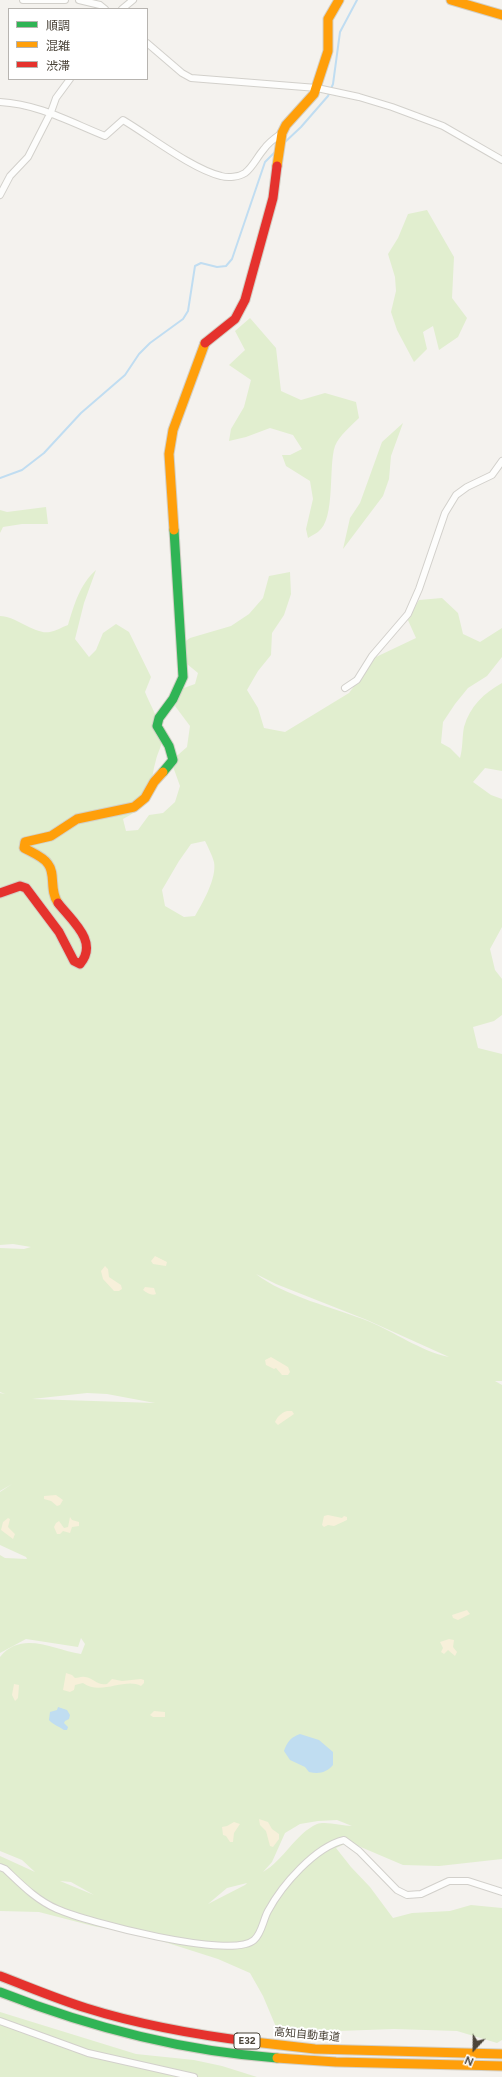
<!DOCTYPE html>
<meta charset="utf-8">
<style>
body{margin:0}
#map{position:relative;width:502px;height:2077px;overflow:hidden;background:#f4f2ee;font-family:Figtree,"Noto Sans JP",sans-serif}
canvas{display:block}
.legend{position:absolute;left:8px;top:8px;width:140px;height:72px;box-sizing:border-box;background:#fff;border:1px solid #b7b4b0;margin:0;padding:5px 7px;list-style:none;font-size:12px;color:#4b4439}
.legend li{display:flex;align-items:center;gap:8px;height:20px}
.legend b{width:20px;border:1px solid #b7b4b0}
.north{position:absolute;left:454px;top:2029px;width:40px;height:40px;-webkit-text-stroke:3px #fff;paint-order:stroke;rotate:202deg;font-size:11px;font-weight:700;line-height:16px;text-align:center;color:#4b4439}
.north::after{content:'';display:block;margin:auto;width:14px;height:18px;background:#4b4439;clip-path:polygon(50% 0,100% 100%,50% 72%,0 100%)}
</style>
<div id="map">
<canvas width="502" height="2077"></canvas>
<ul class="legend">
<li><b style="height:5px;background:#30b455"></b>順調</li>
<li><b style="height:5px;background:#ff9f0a"></b>混雑</li>
<li><b style="height:5px;background:#e5322d"></b>渋滞</li>
</ul>
<div class="north">N</div>
</div>
<script>
const ctx = document.querySelector('canvas').getContext('2d');
ctx.lineJoin = 'round';
function paint(path, color) {
  ctx.fillStyle = color;
  ctx.fill(path, 'evenodd');
}
function strokePath(path, color, width, dash) {
  ctx.strokeStyle = color;
  ctx.lineWidth = width;
  ctx.lineCap = dash ? 'butt' : 'round';
  ctx.setLineDash(dash || []);
  ctx.stroke(path);
}
function write(font, color, halo, rows, align = 'center') {
  ctx.font = font + ' Figtree,"Noto Sans JP",sans-serif';
  ctx.lineWidth = 4;
  ctx.setLineDash([]);
  ctx.textBaseline = 'middle';
  ctx.strokeStyle = halo;
  ctx.fillStyle = color;
  for (const [text, x, y, turn = 0] of rows) {
    ctx.save();
    ctx.translate(x, y);
    ctx.rotate((+turn || 0) * Math.PI / 180);
    ctx.textAlign = isNaN(turn) ? turn : align;
    if (halo) ctx.strokeText(text, 0, 0);
    ctx.fillText(text, 0, 0);
    ctx.restore();
  }
}
const green = new Path2D(`
 M427 210 454 257 452 298 467 318 458 337 439 350 433 326 423 332 427 349 414 362 397 330 391 312 396 291 395 277 388 254 398 238 408 214Z
 M250 318 276 348 281 391 301 400 325 393 356 402 359 418C351 426 339 436 335 446 328 466 336 519 318 532 315 534 311 536 308 538L306 529 313 499 310 481 286 466 282 455H290L302 449 293 435 270 428 246 437 229 441 231 429 244 407 251 380 229 365 245 350 235 331Z
 M403 423 391 456 389 479 383 496 343 549 350 518 360 503 382 442Z
 M46 507 48 524H22L3 527 0 533V510L7 512Z
 M96 570 84 603 75 639 89 657 96 650 103 633 116 624 129 632 151 677 145 692C150 705 158 717 161 731 164 745 159 748 156 760 146 795 161 799 123 819L126 831 138 830 149 815 163 813 175 802 180 786 171 761 187 747 190 726 175 706 181 689 195 684 198 673 187 664 177 647 190 638 231 626 249 614 263 598 269 576 290 572 291 594 284 615 272 633 271 655 258 671 247 690 258 708 264 728 285 732 349 693 376 657 416 638 407 618 419 600 442 598 458 613 463 634 480 642 502 628V657L487 676 468 688 455 704 443 722 441 743 450 748 460 758C463 748 462 737 464 727 470 706 484 693 502 683V771L485 768 473 782 491 795 502 799V927L490 949 495 970 502 979V1015L494 1021 473 1027 478 1048 502 1054V1381H495L502 1385V1859L439 1866 403 1865 349 1842 336 1848 351 1867 370 1887 393 1918 412 1913 450 1911 471 1905 502 1908V2040L497 2043 457 2031 394 2029 338 2031 299 2037 279 2034 263 1996 250 1973 218 1959 149 1937 93 1926 39 1912 0 1911V1856L35 1872 22 1860 0 1851V1657C22 1630 53 1650 81 1654L85 1644 81 1638 78 1647 26 1639 0 1653V1555L5 1558 27 1559 26 1557 0 1545V1492L12 1484 0 1491V1393L5 1394 0 1392V1248L24 1249 31 1247 13 1244 0 1245V616C16 616 35 635 50 632 56 631 62 627 68 625 74 605 80 584 96 570ZM205 841C208 847 212 855 214 862 217 878 203 902 195 916L184 917 165 906 162 890 179 861 191 844ZM256 1274 276 1284 367 1320 449 1357C420 1351 395 1332 368 1321 335 1308 284 1296 256 1274ZM87 1393 107 1394 155 1403 32 1399ZM337 1820 352 1826C342 1826 326 1821 317 1824 295 1834 284 1860 263 1872L272 1862 285 1833 300 1824 318 1821ZM60 1881 71 1882 94 1895ZM247 1883 245 1885 208 1904 227 1888Z
 M0 2012 136 2054 194 2060 222 2066 257 2077H0Z`);
const sand = new Path2D(`
 M155 1256 167 1262 166 1266 153 1264 151 1261Z
 M105 1266 108 1269 109 1277 121 1285 122 1289 119 1291H114L103 1279 101 1271Z
 M145 1287 154 1288 156 1294C152 1296 147 1293 143 1290Z
 M271 1357 288 1367 290 1372 288 1375H282L276 1368 274 1369 266 1365 265 1360Z
 M287 1411H292L294 1414 278 1425 275 1422C277 1417 281 1413 287 1411Z
 M56 1495 63 1500 60 1505 57 1506 51 1501 44 1499V1496Z
 M328 1515 342 1518 344 1516 347 1517V1520L334 1526 328 1525 324 1527 322 1525 324 1516Z
 M70 1517 72 1520 79 1522V1526L72 1527 70 1533 63 1531 60 1534H57L54 1527 56 1523 59 1521 64 1528 68 1527Z
 M8 1518 10 1519 8 1527 15 1534 13 1539 1 1530 3 1522Z
 M467 1610 470 1614 458 1620 453 1618 452 1615Z
 M449 1639 454 1640 453 1647 457 1652 455 1656 448 1650 444 1654 441 1652 443 1648 440 1642Z
 M66 1673 72 1675 75 1678C78 1678 81 1676 85 1677 94 1678 97 1686 107 1684L112 1679 122 1681 141 1679 144 1680V1683L141 1686C125 1677 101 1696 83 1683L75 1685 74 1690 70 1692 63 1690Z
 M14 1684 19 1685 18 1698 15 1701 12 1695Z
 M154 1711 165 1712V1717H153L150 1715Z
 M259 1819 268 1822 272 1829 279 1834V1839L273 1847 270 1846 266 1831 260 1825Z
 M234 1822 240 1824 234 1833 233 1842H230L226 1836 223 1835 222 1827 227 1826Z`);
const water = new Path2D(`
 M58 1707 67 1710 70 1715 69 1719 65 1721 64 1723 68 1727 67 1730H64C59 1726 53 1725 49 1720L50 1712 57 1710Z
 M300 1734 319 1740 333 1752V1765C326 1773 319 1774 309 1772L305 1767 290 1760 284 1751C287 1742 291 1737 300 1734Z`);
const stream = new Path2D(`
 M284 143 301 127 328 96 333 84 340 32 357 0
 M0 478 22 470 44 453 81 413 125 375 139 354 150 343 183 319 188 311 195 266 201 263 217 267 226 266 232 259 265 162 277 150`);
const street = new Path2D(`
 M23 0H65
 M79 0 100 5 105 9
 M122 9 133 0
 M147 43 182 73 191 78 317 88 359 97 392 107 443 126 502 160
 M0 102C38 104 70 122 105 136L123 120C150 136 192 169 221 176 228 178 239 177 245 173 253 167 257 157 264 149 269 142 275 138 282 133
 M0 195 10 176 28 157 51 112 56 98 70 79
 M345 688 357 680 372 656 408 614 419 589 445 513 456 495 467 487 492 475 502 461
 M0 1867 5 1869C21 1884 36 1900 57 1909 86 1922 232 1960 254 1940 262 1933 263 1920 268 1911 282 1885 315 1847 344 1840L359 1851 397 1890 407 1895 421 1894 449 1881H468L502 1892
 M0 2021 88 2053 194 2077`);
const fast = new Path2D(`
 M163 772 173 760 169 746 157 726 159 718 173 699 183 677 174 530
 M0 1992C89 2027 182 2051 277 2058`);
const slow = new Path2D(`
 M451 0 502 15
 M277 166 282 133 286 125 314 94 328 51V19L339 0
 M174 530 169 454 173 430 205 343
 M58 903C49 890 56 874 48 864 44 857 31 852 24 848L25 842 51 836 77 819 134 807 145 798 154 782 163 772
 M254 2042 315 2049 502 2054
 M277 2058 336 2062 502 2066`);
const jam = new Path2D(`
 M205 343 235 319 245 300 273 198 277 166
 M0 893 20 886 26 888 59 932 74 961 80 964C99 942 72 921 58 903
 M0 1976C29 1987 57 1999 86 2008 140 2025 197 2035 254 2042`);
const shields = [
 [247,2041,26]
];
const shieldNames = [
 ["E32",247,2041]
];
const streetNames = [
 ["高知自動車道",307,2035,5]
];
paint(green, '#e1eecf');
paint(sand, '#f7f0da');
paint(water, '#c0ddf1');
strokePath(stream, '#c0ddf1', 2);
strokePath(street, '#d2d0cb', 8);
strokePath(fast, '#d3cfc5', 11);
strokePath(slow, '#d3cfc5', 11);
strokePath(jam, '#d3cfc5', 11);
strokePath(street, '#fdfdfc', 6);
strokePath(fast, '#30b455', 9);
strokePath(slow, '#ff9f0a', 9);
strokePath(jam, '#e5322d', 9);
for (const [x, y, w] of shields) {
  const box = new Path2D();
  box.roundRect(x - w / 2, y - 8, w, 16, 3);
  ctx.fillStyle = '#fff';
  ctx.fill(box);
  strokePath(box, '#4b4439', 1);
}
write('bold 10px', '#4b4439', null, shieldNames);
write('11px', '#4b4439', '#fff', streetNames);
</script>
